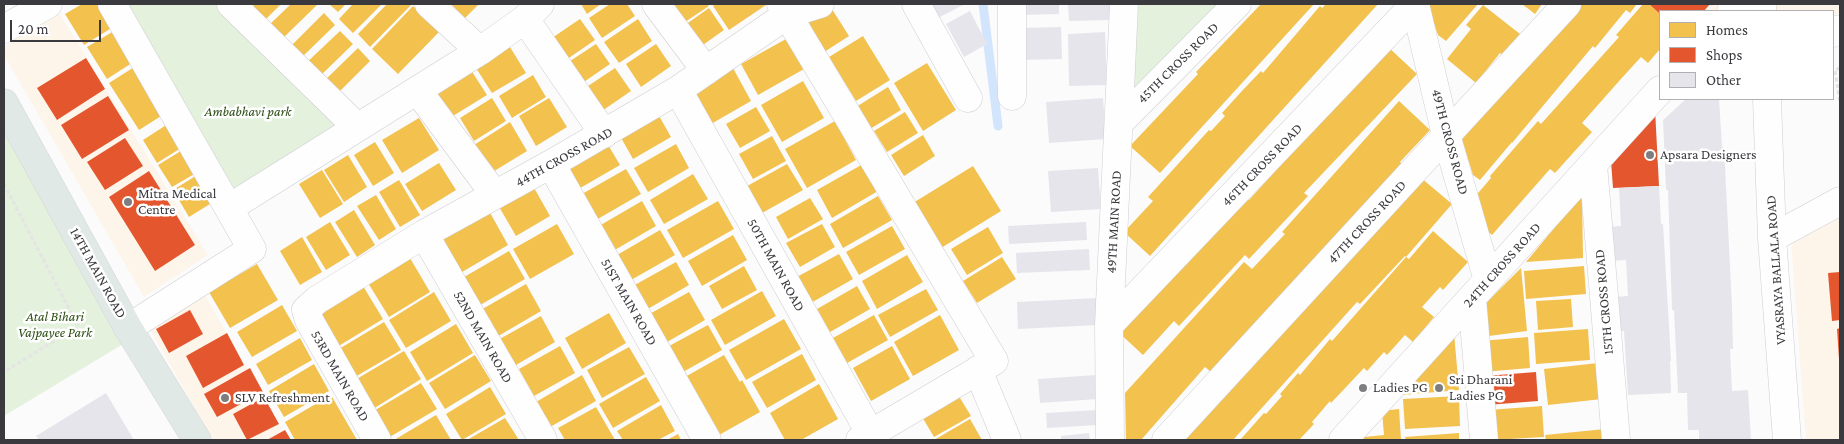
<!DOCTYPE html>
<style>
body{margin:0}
#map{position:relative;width:1844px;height:444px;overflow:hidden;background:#fbfbfc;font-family:"Crimson Pro",serif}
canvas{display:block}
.frame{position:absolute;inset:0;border:5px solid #3a393e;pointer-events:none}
.legend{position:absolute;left:1659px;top:10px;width:175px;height:90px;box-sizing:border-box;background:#fff;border:1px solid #b0b0b2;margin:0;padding:6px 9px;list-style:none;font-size:15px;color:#3a393e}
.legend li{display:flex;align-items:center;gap:10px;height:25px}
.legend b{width:25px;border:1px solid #b0b0b2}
.scale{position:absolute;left:10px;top:20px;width:91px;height:22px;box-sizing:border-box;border:2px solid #3a393e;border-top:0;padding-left:6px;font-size:15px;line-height:18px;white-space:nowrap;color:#3a393e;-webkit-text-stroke:4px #fff;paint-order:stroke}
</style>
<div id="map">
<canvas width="1844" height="444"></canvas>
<div class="frame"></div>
<ul class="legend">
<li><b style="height:14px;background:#f2c14e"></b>Homes</li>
<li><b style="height:14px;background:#e4572e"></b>Shops</li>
<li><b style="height:14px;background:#e6e5ec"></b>Other</li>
</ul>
<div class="scale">20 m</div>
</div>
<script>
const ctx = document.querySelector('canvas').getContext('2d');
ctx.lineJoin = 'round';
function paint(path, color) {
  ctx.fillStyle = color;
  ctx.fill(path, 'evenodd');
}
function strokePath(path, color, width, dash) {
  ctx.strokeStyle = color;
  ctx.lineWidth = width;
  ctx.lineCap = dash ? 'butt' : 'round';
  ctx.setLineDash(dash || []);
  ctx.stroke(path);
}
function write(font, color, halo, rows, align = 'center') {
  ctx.font = font + ' "Crimson Pro",serif';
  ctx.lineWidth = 5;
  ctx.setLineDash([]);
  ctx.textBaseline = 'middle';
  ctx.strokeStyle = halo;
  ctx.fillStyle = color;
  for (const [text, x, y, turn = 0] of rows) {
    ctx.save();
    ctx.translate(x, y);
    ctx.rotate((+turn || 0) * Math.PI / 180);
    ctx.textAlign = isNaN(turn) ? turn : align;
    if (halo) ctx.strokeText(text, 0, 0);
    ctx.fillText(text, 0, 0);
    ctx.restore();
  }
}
const commercial = new Path2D(`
 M1649 4H1723L1716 11H1660V13Z
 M1774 4H1840V12L1833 16V11H1775Z
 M58 11 208 255 144 297 4 55V47Z
 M1840 214V440H1806L1791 241Z
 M202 290 288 440H213L147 324Z`);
const green = new Path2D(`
 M121 4H220L342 122 230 194Z
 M1131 4H1228L1131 102Z
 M4 122 123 344 4 416Z`);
const homes = new Path2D(`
 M82 4H106L118 24 84 45 65 14Z
 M255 4H281L266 19 253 6Z
 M291 4 317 5 281 40 268 26Z
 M329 4H346L338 12Z
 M353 4H382L353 33 339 19Z
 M387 4H412L370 47 358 34Z
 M451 4H479L465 18Z
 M581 4H601L587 14Z
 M610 4H627L635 16 602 38 589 18Z
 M668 4H707L709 6 682 24Z
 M715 4H765L766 5 729 30 713 6Z
 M1261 4H1314L1160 173 1130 146 1198 74 1196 72Z
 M1326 4H1378L1150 256 1124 232 1153 201 1148 197 1209 130 1211 131 1225 116 1222 113 1241 92 1261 71 1263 73 1320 6 1322 8Z
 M1430 4H1478L1446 41 1438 35 1428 7Z
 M1522 4H1542L1535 14Z
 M1580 4H1637L1630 13 1626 10 1595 48 1593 46 1512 143V142L1480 180 1473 175 1460 133Z
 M1643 4H1649L1660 14V49L1648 63 1641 57 1620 80 1582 123 1592 132 1555 173 1550 169 1492 235 1475 220 1473 199 1491 178 1490 176 1538 121 1541 124 1619 37 1616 35Z
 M1483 5 1520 34 1503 55 1500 53 1476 83 1447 59 1471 29 1466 25Z
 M413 6 440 31 398 74 372 49Z
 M830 6 849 36 818 56 799 25Z
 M709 8 724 30 700 47 685 25Z
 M324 13 335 25 300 59 289 48Z
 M580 19 595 40 563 62 549 40Z
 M638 19 652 41 619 63 604 42Z
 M119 28 138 59 107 79 87 47Z
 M340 31 353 44 315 81 302 67Z
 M863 36 890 80 856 101 829 57Z
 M786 39 804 69 758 95 741 64Z
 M596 44 610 64 578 86 564 65Z
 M656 44 671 66 641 87 626 64Z
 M1386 45 1417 74 1304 193 1308 196 1249 259 1245 255 1179 326 1174 321 1143 355 1116 330 1184 255 1189 261 1247 198 1249 200 1278 168 1271 162 1305 126 1313 132Z
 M510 47 526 73 492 93 476 68Z
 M358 48 370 61 336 95 323 82Z
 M927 63 956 110 923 131 894 83Z
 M139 64 169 111 139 130 109 83Z
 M469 67 487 95 448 119 431 91Z
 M615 68 631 91 599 113 582 90Z
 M733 68 751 101 711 124 693 91Z
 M533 75 546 97 512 118 499 96Z
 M803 81 824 118 782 142 761 105Z
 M888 87 901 110 870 129 856 107Z
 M492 98 506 121 474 141 460 118Z
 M549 98 567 127 536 146 519 116Z
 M1399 101 1430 130 1400 162 1403 166 1211 372 1205 367 1141 440H1126L1125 393 1244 262 1252 269 1285 234 1282 232Z
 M756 107 770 131 740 148 726 124Z
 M905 112 918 133 887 152 874 131Z
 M658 114 671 137 633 159 620 136Z
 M419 118 439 150 402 173 382 140Z
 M174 120 189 143 157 163 143 140Z
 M835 121 856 160 807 188 785 149Z
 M510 122 527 151 491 173 474 145Z
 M923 135 935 156 904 176 891 155Z
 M772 136 786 161 753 179 739 154Z
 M375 142 394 173 373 186 354 155Z
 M607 143 620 165 575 191 562 169Z
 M676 144 689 168 648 192 634 168Z
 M189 146 203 169 172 187 158 165Z
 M348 155 367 187 344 202 324 170Z
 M439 163 456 190 422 211 405 184Z
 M787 164 803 190 755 217 740 190Z
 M863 164 878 191 832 218 817 190Z
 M973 166 1001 211 941 248 913 203Z
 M626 169 641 194 596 220 582 194Z
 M322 170 343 204 320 218 299 184Z
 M202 172 218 199 189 217 173 190Z
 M693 174 708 199 664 224 650 200Z
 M1420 177 1452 204 1406 257 1409 259 1433 231 1468 262 1443 290 1440 287 1422 307 1434 317 1413 342 1405 335 1387 355 1384 352 1367 371 1364 368 1331 403 1330 401 1312 422 1314 424 1299 440H1240L1264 413 1266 414 1282 396 1280 394 1298 373 1300 375 1330 339 1332 341 1406 257 1405 256 1360 304 1357 302 1233 440H1180Z
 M399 180 420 215 400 227 379 192Z
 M533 186 550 216 516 236 498 205Z
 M376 195 396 229 379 240 357 206Z
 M1582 195 1583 258 1526 262Z
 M878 196 892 220 843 248 830 224Z
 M810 198 823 219 788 239 776 217Z
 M642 201 656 226 613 251 599 226Z
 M718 201 734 229 683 258 667 230Z
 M488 209 508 245 457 275 437 239Z
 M354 210 375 245 357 257 335 222Z
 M330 222 350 255 326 270 306 237Z
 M557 224 574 254 530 279 513 249Z
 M822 224 835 247 800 267 786 243Z
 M892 226 905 249 859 275 846 252Z
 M988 227 1003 253 967 275 951 249Z
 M660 230 675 255 631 280 617 255Z
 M733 235 747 260 702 286 688 261Z
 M302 237 322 272 300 285 280 251Z
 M509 251 525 279 475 308 459 280Z
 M407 253 430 292 389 317 365 278Z
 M839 254 853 279 809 304 795 278Z
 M907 255 923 282 877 309 862 281Z
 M1002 257 1016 279 977 303 963 281Z
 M676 262 689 285 646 310 633 286Z
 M257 264 278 300 230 328 209 292Z
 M744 266 757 290 722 309 709 286Z
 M1584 266 1586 294 1526 299 1524 271Z
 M1521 268 1527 331 1481 337 1478 311Z
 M526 284 541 311 495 338 479 311Z
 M363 286 383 319 337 347 318 314Z
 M857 286 870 309 830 332 817 309Z
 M926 289 938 310 890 337 878 315Z
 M762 291 776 316 725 345 711 320Z
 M434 292 451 321 406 348 389 320Z
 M689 292 705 320 662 345 646 316Z
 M1571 299 1573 327 1538 330 1536 301Z
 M282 305 297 331 252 357 237 332Z
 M609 313 626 343 582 369 565 338Z
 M874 315 888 340 847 363 833 338Z
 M940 315 959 350 913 376 894 342Z
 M541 316 555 342 511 368 496 341Z
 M784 319 801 349 746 380 729 350Z
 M384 322 401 350 355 377 339 349Z
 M456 324 473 353 427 381 410 352Z
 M708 325 722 350 683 372 669 346Z
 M1588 329 1590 360 1536 364 1534 333Z
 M1454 333 1459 390 1402 395Z
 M1528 337 1530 368 1483 372 1481 341Z
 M300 338 312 360 268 385 256 364Z
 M560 346 575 373 534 396 519 369Z
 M892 346 910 379 871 401 853 368Z
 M629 347 645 374 602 398 587 370Z
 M404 351 421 379 373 409 355 380Z
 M802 354 816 380 767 408 752 382Z
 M475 355 491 381 445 409 429 383Z
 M724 355 740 382 742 380 760 412 719 435 685 377Z
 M1598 363 1602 399 1548 405 1544 369Z
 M314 364 329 391 284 417 269 391Z
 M582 375 596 401 550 427 536 402Z
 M646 377 660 401 613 428 599 404Z
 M421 383 437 409 388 438 372 412Z
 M819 384 838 419 801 440H785L770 413Z
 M490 387 506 414 462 440 446 414Z
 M957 393 971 416 934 437 921 415Z
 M331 395 357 440H295L285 422Z
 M1459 396 1460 426 1405 429 1403 399Z
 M661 405 675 431 658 440H623L617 431Z
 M1542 406 1544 437 1492 440 1489 410Z
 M596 407 615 440H565L558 428Z
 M1399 409 1401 440H1364V437L1384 435 1382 411Z
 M436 415 451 440H394Z
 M505 418 519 440H467Z
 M970 419 982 440H934Z
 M1605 429 1606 440H1546L1545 435Z
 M1459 433V440H1406L1405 437Z
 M678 434 681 440H667Z`);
const shops = new Path2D(`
 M1649 4H1710L1704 11H1660V14Z
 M86 58 105 89 57 120 37 88Z
 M108 96 129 130 82 159 61 125Z
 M1655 109 1659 186 1613 188 1611 161Z
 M125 138 143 166 105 190 87 162Z
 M149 171 195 245 155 271 109 197Z
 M1840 272V320L1832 321 1828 273Z
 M190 310 203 334 169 353 156 329Z
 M1840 328V359H1839L1837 329Z
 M227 333 244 365 203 388 186 356Z
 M250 368 263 392 217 417 204 394Z
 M1536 372 1538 401 1487 405 1485 376Z
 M264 397 279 424 247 440 233 414Z
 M285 430 291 440H267Z`);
const stream = new Path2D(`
 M983 4 998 126`);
const building = new Path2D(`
 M925 4H965L934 20Z
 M1022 4H1059V14L1023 15Z
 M1068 4H1111V20L1069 21Z
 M970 11 987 44 964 57 946 24Z
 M1061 27 1062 59 1018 60V28Z
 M1105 32 1107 85 1069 86 1068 34Z
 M1103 98 1106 139 1049 143 1046 102Z
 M1686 99H1719L1722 147H1724L1732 306 1733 349H1730L1732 391 1748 390 1751 440H1699V430H1688L1687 393H1678L1674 310H1672L1668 190H1666L1663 120Z
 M1098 168 1101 209 1051 212 1048 171Z
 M1659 186 1661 224H1663L1671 361H1670L1671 393 1628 395 1624 331H1616L1614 297 1628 296 1626 260 1608 261 1606 227 1621 226 1619 188Z
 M1086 222 1087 240 1009 244 1008 226Z
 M1089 249 1090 270 1017 273 1016 253Z
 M1098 298 1099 325 1018 329 1017 302Z
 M1096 375 1098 399 1040 403 1038 379Z
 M106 393 134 440H39L36 436Z
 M1097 410V425L1047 428 1046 413Z
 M1089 433 1090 440H1061V436Z`);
const path = new Path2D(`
 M1840 68 1835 70 1840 103
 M4 184 78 326 4 372`);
const minor = new Path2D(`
 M112 4 252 249 128 328
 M231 4 357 127
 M429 4 480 51
 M656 4 706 71
 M781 4 994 361 860 440
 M916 4 968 98
 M1415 4 1446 135 1488 280
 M1762 4V11
 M1731 11 1738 4
 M525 19 604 134
 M4 29 48 4
 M1833 33 1840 29
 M678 90 874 440
 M418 91 495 195
 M1012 96V4
 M1767 99 1772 238 1787 440
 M1119 123 1237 4
 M551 164 707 440
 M1593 165 1616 440
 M229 208 480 51 525 19 540 4
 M424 234 543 440
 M1772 238 1840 201
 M1472 298 1484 440
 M1109 325 1415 4
 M978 370 1007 440
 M377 440 309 320 306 310 317 300 424 234 551 164 678 90 788 14 820 4
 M1110 440 1109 325 1124 4
 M1166 440 1567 4
 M1343 440 1660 90`);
const major = new Path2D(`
 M4 103 128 328 197 440`);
const markers = [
 [1650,155,5,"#7e7d80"],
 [128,202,5,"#7e7d80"],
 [1363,388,5,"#7e7d80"],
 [1439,388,5,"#7e7d80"],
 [225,398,5,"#7e7d80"]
];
const streetNames = [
 ["45TH CROSS ROAD",1178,63,-45],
 ["49TH CROSS ROAD",1450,142,75],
 ["44TH CROSS ROAD",564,157,-29],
 ["46TH CROSS ROAD",1262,165,-46],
 ["49TH MAIN ROAD",1114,222,-87],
 ["47TH CROSS ROAD",1367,222,-47],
 ["50TH MAIN ROAD",776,265,61],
 ["24TH CROSS ROAD",1502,265,-48],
 ["VYASRAYA BALLALA ROAD",1776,270,-94],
 ["14TH MAIN ROAD",98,273,61],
 ["51ST MAIN ROAD",629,302,60],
 ["15TH CROSS ROAD",1604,302,-95],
 ["52ND MAIN ROAD",483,337,60],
 ["53RD MAIN ROAD",340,376,60]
];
const parkNames = [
 ["Ambabhavi park",248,112],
 ["Atal Bihari",55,317],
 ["Vajpayee Park",55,333]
];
const poiNames = [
 ["Apsara Designers",1660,155],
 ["Mitra Medical",138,194],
 ["Centre",138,210],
 ["Sri Dharani",1449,380],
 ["Ladies PG",1449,396],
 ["Ladies PG",1373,388],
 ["SLV Refreshment",235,398]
];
paint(commercial, '#fdf4ea');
paint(green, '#e3f1dd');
paint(homes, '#f2c14e');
paint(shops, '#e4572e');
strokePath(stream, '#d3e5fd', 9);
paint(building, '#e6e5ec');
strokePath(minor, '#ceced1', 29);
strokePath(major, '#d6d6d8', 29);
strokePath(path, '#e4e4e4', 3, [4, 2.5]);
strokePath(minor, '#fefeff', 28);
strokePath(major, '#e0e9e6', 28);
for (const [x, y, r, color] of markers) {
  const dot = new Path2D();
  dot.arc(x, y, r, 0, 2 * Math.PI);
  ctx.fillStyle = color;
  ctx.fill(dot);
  strokePath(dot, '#fff', 2);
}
write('14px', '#3a393e', '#fff', streetNames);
write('italic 14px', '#2b4e13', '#fff', parkNames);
write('14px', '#3a393e', '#fff', poiNames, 'left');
</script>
